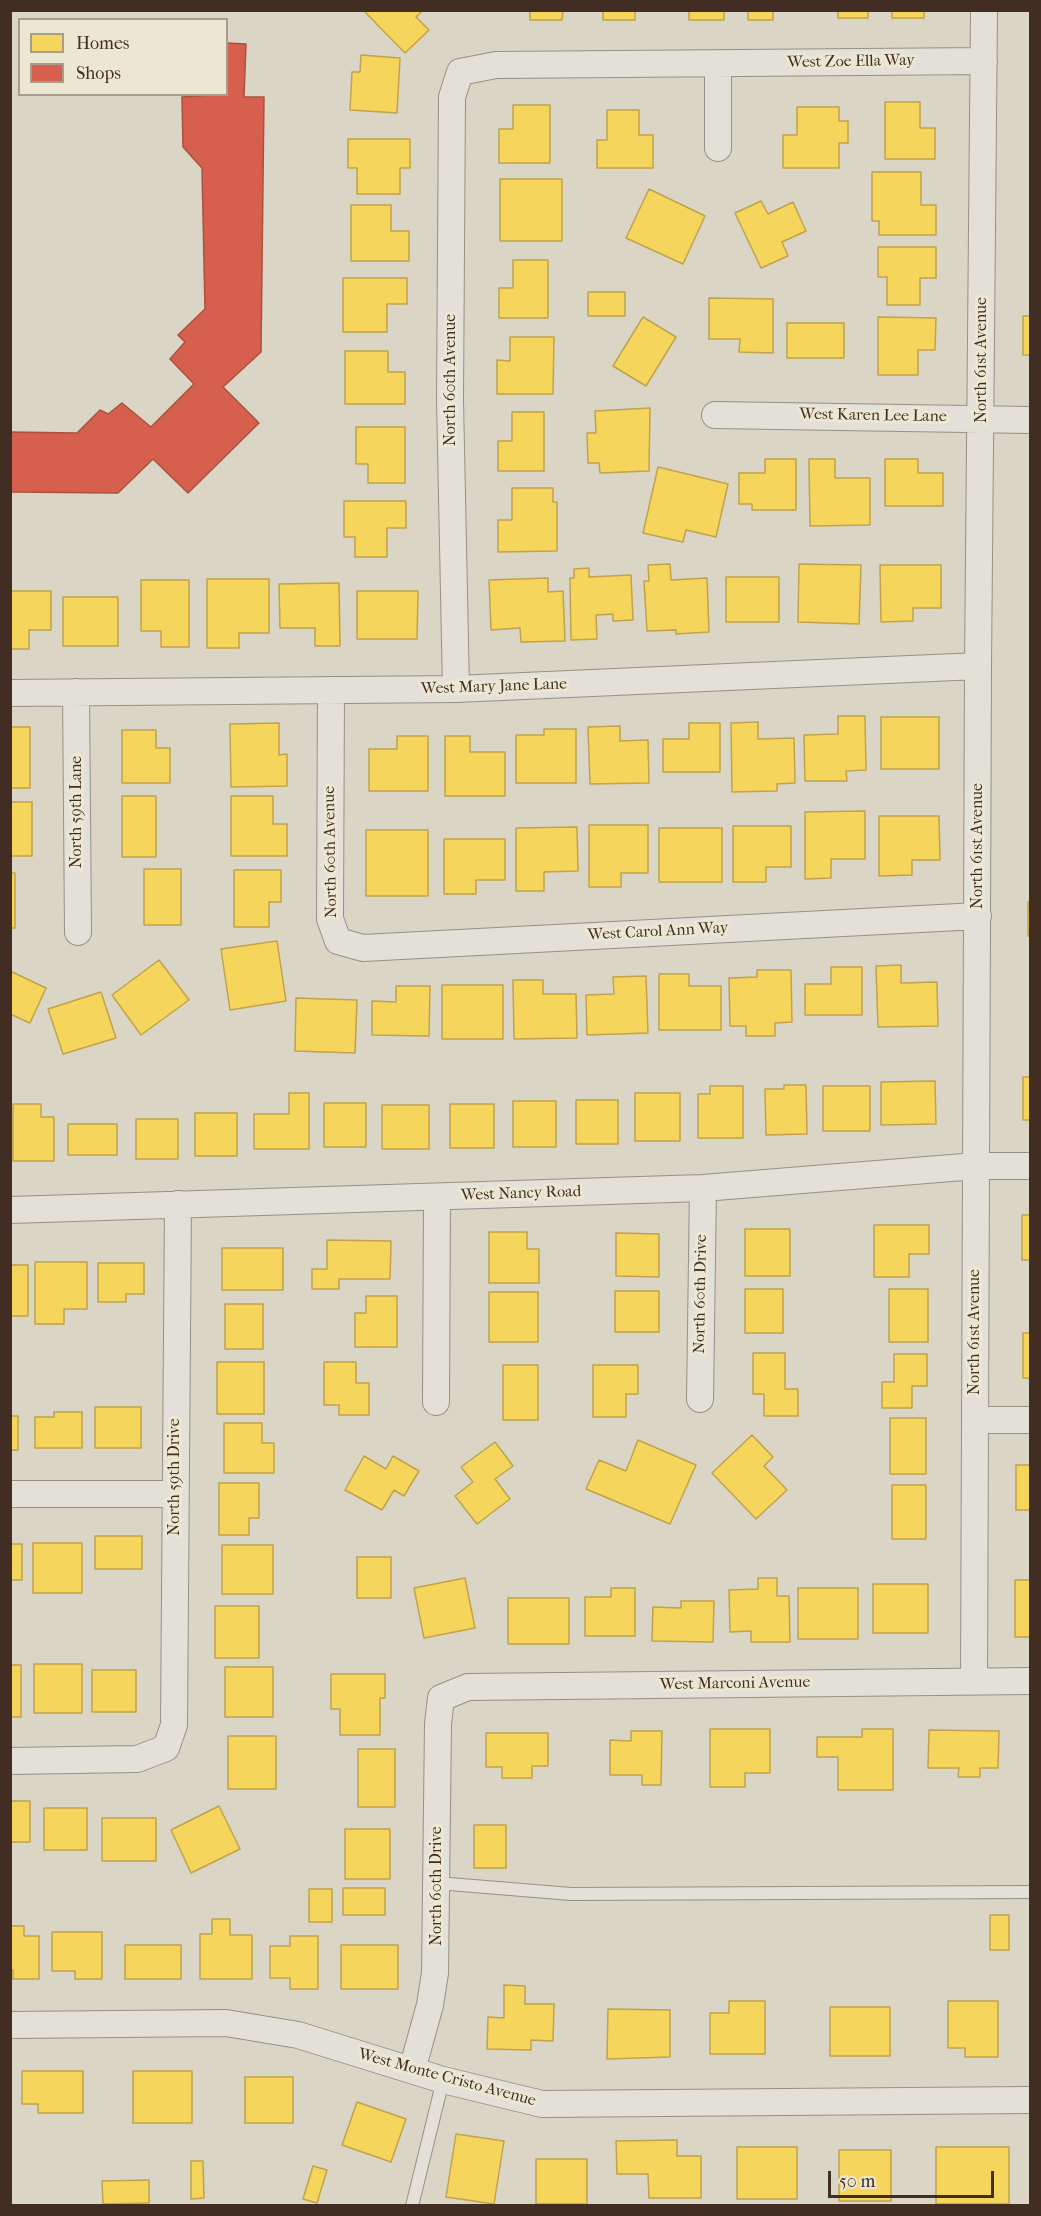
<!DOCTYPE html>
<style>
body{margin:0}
#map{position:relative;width:1041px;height:2216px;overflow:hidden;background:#dad5c4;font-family:"IM FELL French Canon",serif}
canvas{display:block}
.frame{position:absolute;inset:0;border:12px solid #422d22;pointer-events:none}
.legend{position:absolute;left:18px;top:18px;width:210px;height:78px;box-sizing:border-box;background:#ece7d3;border:2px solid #a89d8c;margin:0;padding:8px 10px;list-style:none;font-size:18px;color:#422d22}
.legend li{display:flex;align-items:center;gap:12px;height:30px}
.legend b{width:30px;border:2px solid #a89d8c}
.scale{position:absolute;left:828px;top:2171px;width:166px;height:27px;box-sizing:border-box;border:3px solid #422d22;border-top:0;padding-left:8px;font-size:18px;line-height:21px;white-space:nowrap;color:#422d22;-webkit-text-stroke:4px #ece7d3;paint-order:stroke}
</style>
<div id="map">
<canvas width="1041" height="2216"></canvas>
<div class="frame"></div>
<ul class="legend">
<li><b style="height:16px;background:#f6d55c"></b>Homes</li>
<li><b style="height:16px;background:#d6604d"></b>Shops</li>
</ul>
<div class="scale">50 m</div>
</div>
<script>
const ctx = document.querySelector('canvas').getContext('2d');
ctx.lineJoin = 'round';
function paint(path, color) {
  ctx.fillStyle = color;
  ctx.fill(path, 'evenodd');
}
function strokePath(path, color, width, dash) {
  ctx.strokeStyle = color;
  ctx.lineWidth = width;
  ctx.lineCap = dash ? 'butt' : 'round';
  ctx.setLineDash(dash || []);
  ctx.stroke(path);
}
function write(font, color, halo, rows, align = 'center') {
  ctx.font = font + ' "IM FELL French Canon",serif';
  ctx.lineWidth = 6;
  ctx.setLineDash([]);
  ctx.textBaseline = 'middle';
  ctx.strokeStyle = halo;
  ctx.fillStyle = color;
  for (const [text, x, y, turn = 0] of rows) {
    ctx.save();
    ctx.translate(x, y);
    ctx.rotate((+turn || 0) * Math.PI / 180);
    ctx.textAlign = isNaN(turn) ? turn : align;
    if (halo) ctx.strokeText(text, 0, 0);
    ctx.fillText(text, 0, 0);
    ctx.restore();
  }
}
const homes = new Path2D(`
 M363 10H423L416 17 429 30 405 53Z
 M530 10H563L562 20H530Z
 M603 10H635V20H603Z
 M689 10H724V20H689Z
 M748 10H773V20H748Z
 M838 10H868V18H838Z
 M892 10H924V18H892Z
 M361 55 400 58 397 113 350 110 352 72H360Z
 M885 102H920V128H935V159H885Z
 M513 105H550V163H499V129H513Z
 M797 107H839V121H848V143H839V168H783V135H797Z
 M607 110H639V135H653V168H597V140H607Z
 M348 139H410V168H400V194H357V168H348Z
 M872 172H921V205H936V235H879V221H872Z
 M500 179H562V241H500Z
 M649 189 705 216 683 264 626 238Z
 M761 201 768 214 793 202 806 231 782 242 788 256 761 268 735 213Z
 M351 205H391V231H409V261H351Z
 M878 247H936V278H920V305H887V277H878Z
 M513 260H548V318H499V288H513Z
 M343 278H407V304H387V332H343Z
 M588 292H625V316H588Z
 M709 298 773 299V353L739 352 740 339H709Z
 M1023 316H1030V355H1023Z
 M643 317 676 337 646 386 613 366Z
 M878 317 936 318 935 350H918V375H878Z
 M787 323H844V358H787Z
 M510 337H554L553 394H497V360L510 361Z
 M345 351H388V372H405V404H345Z
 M650 408 649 471 600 473 599 463H588L587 433H596L595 411Z
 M512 412H544V471H498V441H512Z
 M356 427H405V483H368V464H356Z
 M765 459H796V510H752V504H739V473H765Z
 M809 459H835V478H870V525L810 526Z
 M885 459H918V473H943V506H885Z
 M658 467 728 484 716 537 686 530 683 542 643 533Z
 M512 488H553V502H557V551L498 552V520H512Z
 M344 501H406V528H387V557H355V537H344Z
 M670 564 671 580 707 578 709 632 676 634V630L647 631 644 581H649L648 565Z
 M799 564 861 565 859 624 798 622Z
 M880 565H941V608H913V621L881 622Z
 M589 568V577L631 575 633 620 613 621V614L596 615 597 639 571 640 570 578H574V569Z
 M726 577H779V622H726Z
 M548 578V592L563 591 565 641 521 642 520 628 491 630 489 580Z
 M207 579H269V633H239V648H207Z
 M141 580H189V647H161V631H141Z
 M339 583 340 646H315V628H280L279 584Z
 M10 591H51V630H29V649H10Z
 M357 591H418L417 639H357Z
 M63 597H118V646H63Z
 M838 716H865L866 770 846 771 847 781H805L804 735 838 734Z
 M881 717H939V769H881Z
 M758 722V739L794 738 795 783 777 784V791L732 792 731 723Z
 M279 723V755L287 754V786L231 787 230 724Z
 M689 723H720V772H663V739H689Z
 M620 726V741L648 740 649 783 590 784 588 727Z
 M10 727H30V788H10Z
 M544 729H576V783H516V735H544Z
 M122 730H156V748H170V783H122Z
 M397 736H428V791H369V749H397Z
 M445 736H470V752H505V796H445Z
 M122 796H156V857H122Z
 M231 796H273V824H287V856H231Z
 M10 802H32V856H10Z
 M865 811V859H831V878L805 879V812Z
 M879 816H939L940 860H912V875L879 876Z
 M589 825H648V873H621V887H589Z
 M733 826H791V867H766V882H733Z
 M577 827 578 871 544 872V891H516V828Z
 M659 828H722V882H659Z
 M366 830H428V896H366Z
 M444 839H505V880H476V894H444Z
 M144 869H181V925H144Z
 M234 870H281V902H269V927H234Z
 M10 873H15V928H10Z
 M1028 902H1030V936H1028Z
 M277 941 286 1001 230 1010 221 949Z
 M159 960 189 1000 141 1035 112 995Z
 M901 965V983L937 982 938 1026 878 1027 876 966Z
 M831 967H862V1015H805V984H831Z
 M757 970H791L792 1022 775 1023V1036H746V1026H730L729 978 757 977Z
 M10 971 46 988 30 1023 10 1014Z
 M659 974H689V986H721V1030H659Z
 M646 976 648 1033 587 1035 586 995 614 994 613 977Z
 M513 980H543V994H576L577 1038 514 1039Z
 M442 985H503V1039H442Z
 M396 986H430L429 1036 372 1035V1001L396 1002Z
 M101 992 116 1038 63 1054 48 1009Z
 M296 998 357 1000 355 1053 295 1051Z
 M1023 1077H1030V1120H1023Z
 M935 1081 936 1124 881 1125V1082Z
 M784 1085H806L807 1134 766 1135 765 1089H784Z
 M710 1086H743V1138H698V1094H710Z
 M823 1086H870V1131H823Z
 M289 1093H309V1149H254V1114H289Z
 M635 1093H680V1141H635Z
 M576 1100H618V1144H576Z
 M513 1101H556V1147H513Z
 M324 1103H366V1147H324Z
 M13 1104H41V1117H54V1161H13Z
 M450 1104H494V1148H450Z
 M382 1105H429V1149H382Z
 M195 1113H237V1156H195Z
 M136 1119H178V1159H136Z
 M68 1124H117V1155H68Z
 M1022 1215H1030V1260H1022Z
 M874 1225H929V1254H909V1277H874Z
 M745 1229H790V1276H745Z
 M489 1232H527V1249H539V1283H489Z
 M616 1233 659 1234V1277L616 1276Z
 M327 1240 391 1241 390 1279H339V1289H312V1269H327Z
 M222 1248H283V1290H222Z
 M35 1262H87V1309H64V1324H35Z
 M98 1263H144V1294H126V1302H98Z
 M10 1265H28V1316H10Z
 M745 1289H783V1333H745Z
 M889 1289H928V1342H889Z
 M615 1291H659V1332H615Z
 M489 1292H538V1342H489Z
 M366 1296H397V1347H355V1313H366Z
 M225 1304H263V1349H225Z
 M1023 1333H1030V1378H1023Z
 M753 1353H785V1389H798V1416H764V1394H753Z
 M894 1354H927V1386H912V1408H882V1382H894Z
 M217 1362H264V1414H217Z
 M324 1362H356V1383H369V1415H339V1405H324Z
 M503 1365H538V1420H503Z
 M593 1365H638V1394H626V1417H593Z
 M95 1407H141V1448H95Z
 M54 1412H82V1448H35V1417H54Z
 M10 1416H18V1450H10Z
 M890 1418H926V1474H890Z
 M224 1423H262V1443H274V1473H224Z
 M752 1435 773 1457 764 1466 787 1490 756 1519 712 1473Z
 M638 1440 696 1465 670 1524 586 1489 599 1460 626 1471Z
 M495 1442 513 1466 495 1479 510 1499 477 1524 455 1496 473 1482 461 1467Z
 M364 1456 386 1469 393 1456 419 1471 404 1496 394 1490 382 1510 345 1490Z
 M1016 1465H1030V1510H1016Z
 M219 1483H259V1518H249V1535H219Z
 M892 1485H926V1539H892Z
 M95 1536H142V1569H95Z
 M33 1543H82V1593H33Z
 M10 1544H22V1580H10Z
 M222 1545H273V1594H222Z
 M357 1557H391V1598H357Z
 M465 1578 475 1628 424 1638 414 1588Z
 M758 1578H777V1596H789L790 1642H751V1631L730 1632 729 1590 758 1589Z
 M1015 1580H1030V1637H1015Z
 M873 1584H928V1633H873Z
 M611 1588H635V1636H585V1597H611Z
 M798 1588H858V1639H798Z
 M508 1598H569V1644H508Z
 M681 1601H714L713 1642 652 1641 653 1607 681 1608Z
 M215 1606H259V1658H215Z
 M34 1664H82V1713H34Z
 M10 1665H21V1717H10Z
 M225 1667H273V1717H225Z
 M92 1670H136V1712H92Z
 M331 1674H385V1698H380V1735H340V1709H331Z
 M710 1729H770V1773H745V1787H710Z
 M862 1729H893V1790H838V1757H817V1737H862Z
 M929 1730 999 1731 998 1768H980V1777H958L959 1768H928Z
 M631 1731H662L661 1785H642V1775H610V1740L631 1741Z
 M486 1733H548V1766H532V1778H502V1767H486Z
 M228 1736H276V1789H228Z
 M358 1749H395V1807H358Z
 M10 1801H30V1842H10Z
 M219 1806 240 1849 191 1873 171 1830Z
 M44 1808H87V1850H44Z
 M102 1818H156V1861H102Z
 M474 1825H506V1868H474Z
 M345 1829H390V1879H345Z
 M343 1888H385V1915H343Z
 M309 1889H332V1922H309Z
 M990 1915H1009V1950H990Z
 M212 1919H230V1935H252V1979H200V1934H212Z
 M10 1926H24V1936H39V1979H13V1970H10Z
 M52 1932H102V1979H75V1971H52Z
 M290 1936H318V1989H290V1978H270V1946H290Z
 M125 1945H181V1979H125Z
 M341 1945H398V1989H341Z
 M504 1985 525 1986V2004H554L553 2041 531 2040V2050L487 2049 488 2017 504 2018Z
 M729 2001H765V2054H710V2013H729Z
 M948 2001H998V2057H965V2048H948Z
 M830 2007H890V2056H830Z
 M608 2009 670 2010V2057L607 2059Z
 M22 2071H83V2113H38V2104H22Z
 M133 2071H192V2123H133Z
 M245 2077H293V2123H245Z
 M357 2102 406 2119 391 2162 342 2145Z
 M456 2134 504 2141 494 2204 446 2197Z
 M677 2140V2156H701V2198H649L648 2174H617L616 2141Z
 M737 2147H797V2199H737Z
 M936 2147H1009V2204H936Z
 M839 2150H891V2201H839Z
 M536 2159H587V2204H536Z
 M191 2161H203L204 2198 191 2199Z
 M313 2166 327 2170 317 2203 303 2199Z
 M149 2180V2203L103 2204 102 2181Z`);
const shops = new Path2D(`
 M226 43 246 44 244 97H264L261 352 223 387 259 423 188 493 153 459 118 493 10 492V432L77 433 100 410 108 414 122 403 151 427 194 384 170 359 185 342 178 335 205 309 202 168 183 147 182 97 226 94Z`);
const service = new Path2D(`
 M437 1883 571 1894 1030 1892
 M412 2206 443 2080`);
const minor = new Path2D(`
 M718 64V148
 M715 415 1030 420
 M456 689 450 400 452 97 460 72 496 65 984 61
 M331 690 330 919 338 941 363 948 978 916
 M76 692 78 932
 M10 693 456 689 978 666
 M10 1210 703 1188 976 1166H1030
 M700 1399 703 1188
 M436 1402 437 1197
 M975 1420H1030
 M10 1494H175
 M974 1681 978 666 984 10
 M10 1761 137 1759 166 1748 174 1725 178 1204
 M10 2025 226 2023 298 2035 443 2080 542 2104 1030 2100
 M412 2070 430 2005 435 1973 438 1724 441 1698 468 1687 1030 1681`);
const streetNames = [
 ["West Zoe Ella Way",851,62,-1],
 ["North 61st Avenue",982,360,-90],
 ["North 60th Avenue",451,380,-90],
 ["West Karen Lee Lane",873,416,1],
 ["West Mary Jane Lane",494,687,-2],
 ["North 59th Lane",77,812,-90],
 ["North 61st Avenue",978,846,-90],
 ["North 60th Avenue",331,852,-91],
 ["West Carol Ann Way",658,932,-3],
 ["West Nancy Road",521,1194,-2],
 ["North 60th Drive",701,1294,-89],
 ["North 61st Avenue",975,1332,-90],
 ["North 59th Drive",175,1477,-90],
 ["West Marconi Avenue",735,1684,-1],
 ["North 60th Drive",437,1886,-90],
 ["West Monte Cristo Avenue",447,2078,15]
];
paint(homes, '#f6d55c');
strokePath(homes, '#c0a34b', 1.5);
paint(shops, '#d6604d');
strokePath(shops, '#aa5140', 1.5);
strokePath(service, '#969186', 14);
strokePath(minor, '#969186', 28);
strokePath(service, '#e2e0d8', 12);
strokePath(minor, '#e2e0d8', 26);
write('16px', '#422d22', '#ece7d3', streetNames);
</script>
